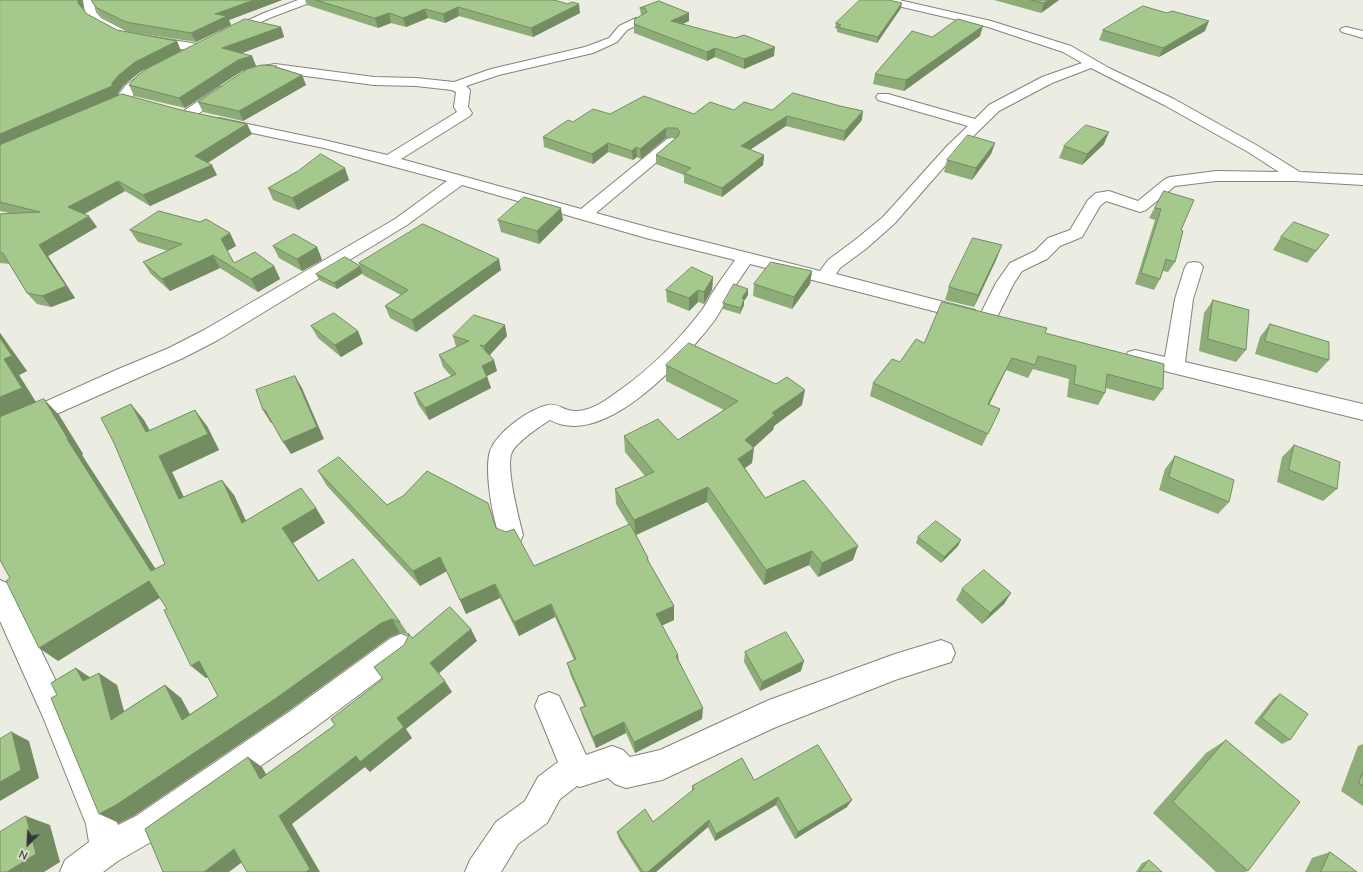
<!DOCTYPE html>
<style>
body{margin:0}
#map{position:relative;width:1363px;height:872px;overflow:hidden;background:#ebece2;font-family:Mulish,sans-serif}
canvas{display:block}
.north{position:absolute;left:8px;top:824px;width:40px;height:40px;-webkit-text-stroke:3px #ebece2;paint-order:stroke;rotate:204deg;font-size:11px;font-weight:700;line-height:16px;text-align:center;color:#353531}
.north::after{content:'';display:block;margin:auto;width:14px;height:18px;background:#353531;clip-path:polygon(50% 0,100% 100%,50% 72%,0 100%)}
</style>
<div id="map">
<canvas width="1363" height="872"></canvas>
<div class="north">N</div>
</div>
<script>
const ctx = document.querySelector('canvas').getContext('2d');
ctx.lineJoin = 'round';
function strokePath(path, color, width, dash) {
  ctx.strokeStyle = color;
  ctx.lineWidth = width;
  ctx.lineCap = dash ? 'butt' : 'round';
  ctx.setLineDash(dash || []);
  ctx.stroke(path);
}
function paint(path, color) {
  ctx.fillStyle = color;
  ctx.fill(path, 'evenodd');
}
const minor = new Path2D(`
 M83 0H93L96 12 101 18 130 33 197 44 201 45 203 48 201 51 197 52 123 38 93 22 85 12Z
 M298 0H313L312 2 272 17 230 36H222L220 34 222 32 264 13Z
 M880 0H899L991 21 1071 46 1109 68 1174 99 1258 146 1300 172 1363 175V185L1296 181H1216L1175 186 1146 210 1140 212 1106 201 1100 206 1082 237 1060 246 1047 259 1022 271 1014 283 994 323 987 325 980 323 978 319 996 283 1010 263 1035 251 1048 238 1070 230 1088 200 1096 193 1109 191 1138 201 1165 179 1170 177 1216 171 1279 172 1248 152 1164 105 1091 68 1052 83 999 111 958 151 895 223 867 248 840 268 836 274 975 310 977 314 975 318 968 320 750 264C743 275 735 285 728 297 723 305 720 313 714 321 685 359 604 450 550 420 540 426 517 442 512 452 505 467 519 518 523 535L520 542 511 545 502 542C493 524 484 470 490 451 497 432 529 409 548 405 555 403 561 408 568 410 587 415 605 401 620 390 650 369 679 340 702 310 705 306 708 300 711 295 718 283 727 272 735 260L646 238 462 185 407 225 218 340 183 358 0 439V422L116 370 169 348 204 330 395 219 447 181 324 148 214 125 212 122 214 119 219 118 324 140 387 155 457 112 454 107 456 92 452 90 416 86 374 85 275 72 255 75 251 74 249 71 251 68 275 64 374 77 416 78 454 82 491 69 585 47 609 38 619 26 636 18H644L646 20 644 22 627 30 617 42 593 53 499 75 466 86 470 90 468 107 472 113 470 116 401 159 581 209 667 139 672 138 677 139 679 142 677 145 596 213 658 230 820 271 828 260 855 240 883 217 948 145 968 126 878 100 876 97 878 94H888L975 119 989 105 1042 77 1082 63 1063 52 988 27 885 3Z
 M1346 27 1363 31V38L1342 32 1340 30 1342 28Z
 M155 67 159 68 161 71 159 74 136 91 133 94 134 99 132 102H122L119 94 126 85 151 68Z
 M224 86 229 87 231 90 229 93 192 118 187 119 182 118 180 115 182 112 219 87Z
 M1194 262 1200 263 1203 267 1193 299 1185 362 1363 404V420L1128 362 1125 357 1128 352 1135 350 1165 357 1175 299 1185 267 1188 263Z
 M0 580 9 584 65 700 118 825 136 816 289 712 391 638 401 634 411 638 415 647 411 656 309 732 158 838 118 861 103 872H60L65 860 89 842 86 824 43 717 0 621Z
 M941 640 951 644 955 653 951 662 895 680 776 727 662 780 626 788 615 784 608 778 580 787 577 786 560 799 547 823 518 844 501 872H465L470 860 496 822 525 801 538 777 558 762 535 706 539 696 549 692 559 696 586 755 612 746 623 750 630 757 660 750 769 700 895 654Z`);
const wall = new Path2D(`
 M0 0H82L83 9 87 14 117 30 177 41 181 51 161 61 281 27 284 37 241 53 252 56 256 66 242 71 185 108 134 96 129 85 148 68 140 72 124 85 118 93V96L247 124 252 134 208 163 217 175 150 206 125 191 85 214 97 227 48 256 75 298 51 307 37 304 27 293 10 264 0 263V214L9 213 0 211Z
 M92 0H282L229 20 231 25 196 42 130 32 102 17 97 11Z
 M305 0H554L580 13 533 37 459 16 445 23 428 18 406 27 391 23 378 28 307 5Z
 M994 0H1059L1041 13Z
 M659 1 689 21 683 24 774 56 744 69 715 57 707 61 634 33V24L641 16 640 8Z
 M901 8 877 43 837 32V29L835 28 836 23Z
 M1103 30 1205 31 1159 57 1099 40Z
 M980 36 904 91 873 84 875 74 932 37Z
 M278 67 302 75 306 85 243 121 203 112 198 102Z
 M734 110H772L862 120 844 141 786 126 750 150 764 155 763 165 722 197 684 183V175L656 164V155L677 138H666L641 159 637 157 633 160 608 152 593 164 544 147 543 137 573 122 610 114H694Z
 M995 143 991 154 972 180 944 172 947 160Z
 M1104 144 1082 165 1059 158 1064 146Z
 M349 180 298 210 273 200 268 188Z
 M1164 191 1181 230 1175 262 1168 272 1163 271 1160 279 1154 290 1135 284 1155 220 1149 218Z
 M498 220H563L539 244 501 232Z
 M130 230 230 233 236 246 227 251 234 263 274 266 280 279 258 292 220 268 170 291 151 274 143 262 168 251 138 242Z
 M1329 235 1307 263 1273 250 1281 237Z
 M273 246 317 247 322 260 302 271 279 258Z
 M997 258 974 307 945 300 949 287Z
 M359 263 501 270 416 332 390 318 385 306 401 295 363 275V273L337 289 319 280 316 274 360 266Z
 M812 271 810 284 792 309 753 296 754 284Z
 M713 277 712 290 704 304 698 302 689 311 667 302 666 290Z
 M748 289V295L744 301V305L740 314 723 309V303Z
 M1213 300 1246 350 1236 362 1199 351 1204 313Z
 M1270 324 1329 360 1317 373 1255 354 1260 337Z
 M311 326 358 331 363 344 341 357 318 338Z
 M0 333 27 371 19 375 36 402 59 415 83 454 82 455 155 569 165 564 144 420 149 430 207 426 219 450 172 472 184 497 234 495 246 521 316 508 325 523 293 543 319 581 400 622 409 635 400 633 390 637 288 711 135 815 119 823 57 695 76 668 90 678 117 685 124 711 165 685 181 698 190 714 218 696 208 677 206 678 167 609 160 598 58 661 0 560Z
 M1045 333 1163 389 1154 401 1106 388 1105 393 1098 405 1067 397 1069 379 1033 369 1028 378 1006 370 989 405 1000 409 982 446 870 396 873 383 924 343Z
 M453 336H507L490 355 497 371 487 376 491 388 429 420 418 404 414 393 451 376 443 367 439 355 456 347Z
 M666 365 802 405 774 426 773 430 753 447 752 463 745 468 765 498 853 560 818 577 809 565 764 585 707 502 636 535 648 558 649 562 674 606V620L662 625 678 655 679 662 702 719 635 753 626 733 596 748 584 720 580 708 584 706 571 676 567 663 574 660 555 617 519 636 500 598 466 614 447 571 420 586 327 486 318 471 387 505 496 528 534 566 629 525 616 504 615 489 645 476 625 452 624 436 678 440 724 410 666 381Z
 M1294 445 1337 489 1323 501 1277 482 1282 457Z
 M1175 456 1229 502 1218 514 1159 490 1165 469Z
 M918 537 958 546 941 563 916 543Z
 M962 589 1011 593 1004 604 982 624 956 600Z
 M745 652 801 671 760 691 744 662Z
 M1280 694 1290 740 1282 744 1254 723 1273 699Z
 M1226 740 1248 871 1245 872H1216L1153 813 1206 753Z
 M1363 744V806L1341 791 1358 746Z
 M754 780 847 807 795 839 776 805 715 841 708 827 656 872H640L619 839 617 832 653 822 692 791V786Z
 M1330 852 1357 872H1305L1312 858Z
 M1149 860 1162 872H1136L1142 863Z`);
const shadedWall = new Path2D(`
 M78 0H82L84 12 78 3Z
 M254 0H282L229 20 231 25 196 42 191 33 215 14Z
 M1049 0H1059L1041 13 1044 3Z
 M902 3 901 8 877 43 878 37Z
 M579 4 580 13 533 37 531 28Z
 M458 7 459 16 445 23 443 14Z
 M425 9 428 18 406 27 403 18Z
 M389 13 391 23 378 28 375 18Z
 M689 13V21L671 29V21Z
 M1209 21 1205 31 1159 57 1163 48Z
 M983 26 980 36 904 91 906 80Z
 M281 27 284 37 227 59 222 48Z
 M177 41 181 51 140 72 124 85 118 93V96L0 147V134L112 83 119 75 135 62Z
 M775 47 774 56 744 69V59Z
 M715 48V57L707 61V52Z
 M252 56 256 66 242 71 185 108 179 98 238 60Z
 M302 75 306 85 243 121 239 111Z
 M863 111 862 120 844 141 845 131Z
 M787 116 786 126 740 156 741 146Z
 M247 124 252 134 201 167 195 156Z
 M666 128V138L641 159 640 149Z
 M1109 132 1104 144 1082 165 1087 154Z
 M608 143V152L593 164 592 154Z
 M995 143 991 154 972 180 976 168Z
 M636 147 637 157 633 160 632 151Z
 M764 155 763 165 722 197V188Z
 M212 165 217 175 150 206 143 195Z
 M345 168 349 180 298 210 292 198Z
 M118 181 125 191 76 218 68 207Z
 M561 208 563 220 539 244 537 231Z
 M89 216 97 227 48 256 75 298 51 307 42 296 39 245Z
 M230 233 236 246 227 251 240 275 221 239Z
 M1002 245 997 258 974 307 978 295Z
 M317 247 322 260 302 271 297 259Z
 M213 255 220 268 170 291 162 279Z
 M499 259 501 270 416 332 412 320Z
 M274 266 280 279 258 292 251 279Z
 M360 267 363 273 337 289 334 283Z
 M812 271 810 284 792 309 794 297Z
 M713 277 712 290 704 304V292Z
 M748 289V295L744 301V305L740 314 742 298Z
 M698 290V302L689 311V298Z
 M505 325 507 336 487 358 484 346Z
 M358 331 363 344 341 357 335 345Z
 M0 333 27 371 19 375 37 404 0 420V397L4 359 0 338Z
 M1012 358 1006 370 983 417 988 404Z
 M494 360 497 371 485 377 482 366Z
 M295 376 302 388 324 439 291 454 283 442Z
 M487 377 491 388 429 420 425 408Z
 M805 390 802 405 774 426 773 430 750 451 754 448 752 463 736 474 738 459 745 440 772 413Z
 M44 399 59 415 83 454 82 455 166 585 151 571 67 439Z
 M131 404 144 420 159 447 146 432Z
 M195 410 207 426 219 450 172 472 192 515 179 499 159 456Z
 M263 410H265L273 422 271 423Z
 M222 480 234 495 254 538 242 523Z
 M708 487 707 502 636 535 634 520Z
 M316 508 325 523 293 543 328 595 282 528Z
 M961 540 958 546 941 563 944 557Z
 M858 546 853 560 818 577 822 563Z
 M812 551 809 565 764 585 766 570Z
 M440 557 447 571 420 586 413 571Z
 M149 581 164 595 58 661 39 648Z
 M495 584 500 598 466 614 460 600Z
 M1011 593 1004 604 982 624 990 613Z
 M551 604 555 617 519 636 514 622Z
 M674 606V620L657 628 656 614Z
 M392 619 400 633 390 637 288 711 135 815 119 823 99 814 381 623Z
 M471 629 477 641 437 675 430 663Z
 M678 655 679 668 676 656Z
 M199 661 214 673 206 678 191 666Z
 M804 661 801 671 760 691 762 682Z
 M76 668 94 680 83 681Z
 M99 673 117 685 129 731 111 720Z
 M445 681 452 692 406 729 412 738 370 772 365 767 292 824 320 872H306L279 816 356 756 397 718Z
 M165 685 181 698 198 731 182 720Z
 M703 708 702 719 635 753 634 742Z
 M624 722 626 733 596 748 593 737Z
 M12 732 29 741 39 778 0 801V782Z
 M248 757 262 767 274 788 260 779Z
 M778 797 776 805 715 841 716 834Z
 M852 800 847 807 795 839 798 832Z
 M26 816 50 825 60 862 44 872H7Z
 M709 820 708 827 656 872H648Z
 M234 849 249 857 229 872H204Z`);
const building = new Path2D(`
 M0 0H78V3L87 14 117 30 177 41 135 62 119 75 112 83V86L0 134Z
 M92 0H254L215 14 227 16 191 33 126 22 97 8 92 2Z
 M316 0H554L568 4 572 2 579 4 531 28 458 7 443 14 425 9 403 18 389 13 375 18Z
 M860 0H889L902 3 878 37 837 27 841 25 836 23Z
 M1031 0H1049L1044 3Z
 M659 1 689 13 671 21 735 38 744 35 775 47 744 59 715 48 707 52 634 24 635 19 647 12 645 8H640Z
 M1143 6 1167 13 1172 11 1209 21 1163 48 1103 30Z
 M245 19 281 27 222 48 252 56 238 60 179 98 129 85 138 75 150 67Z
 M958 19 983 26 906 80 875 74 912 31 932 37Z
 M262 65 277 66 275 67 302 75 239 111 198 102 247 69Z
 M793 93 840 106 863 111 845 131 787 116 741 146 764 155 722 188 684 173 691 168 656 155 678 136 680 132 677 128H666L640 149 636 147 632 151 608 143 592 154 543 137 568 120 573 122 593 109 610 114 644 96 694 114 710 102 734 110 744 102 772 110Z
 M122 94 181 110 247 124 195 156 212 165 143 195 118 181 68 207 89 216 39 245 66 286 42 296 27 293 3 253H0V214L40 212 0 202V145Z
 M1086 125 1109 132 1087 154 1064 146Z
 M968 135 995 143 976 168 947 160Z
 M321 154 345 168 292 198 268 188 298 171Z
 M1164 191 1194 200 1181 230 1183 231 1175 262 1166 259 1160 279 1141 273 1161 209 1155 208Z
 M524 197 561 208 537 231 498 220Z
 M159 211 200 222 206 219 230 233 221 239 234 263 255 252 274 266 251 279 213 255 162 279 143 262 182 244 130 230Z
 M1294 222 1329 235 1316 251 1281 237Z
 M423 224 499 259 412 320 385 306 408 290 359 263Z
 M294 234 317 247 297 259 273 246Z
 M973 238 1002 245 978 295 949 287Z
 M345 257 360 266 334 283 316 274Z
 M771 262 812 271 794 297 754 284Z
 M692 267 713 277 704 292 698 290 689 298 666 290Z
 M734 284 748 289 742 298 744 299 741 308 723 303Z
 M1213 300 1249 310 1246 350 1208 339Z
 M942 302 1047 328 1045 333 1164 364 1163 389 1107 374 1105 393 1074 384 1076 366 1038 356 1035 365 1012 358 988 404 1000 409 988 434 873 383 892 359 900 362 916 339 924 343Z
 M334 313 358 331 335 345 311 326Z
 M474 315 505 325 484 346 480 345 494 360 482 366 487 377 425 408 414 393 456 374 439 355 469 341 453 336Z
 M1270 324 1329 342V360L1265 341Z
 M0 338 12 356 4 359 22 388 0 397Z
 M689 343 776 384 787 377 805 390 772 413 775 415 745 440 754 448 738 459 765 498 804 480 858 546 822 563 812 551 766 570 708 487 634 520 615 489 654 472 624 436 658 419 678 440 738 401 666 365Z
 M295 376 317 427 283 442 265 410H263L256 390Z
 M44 399 68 439H67L151 571 165 564 114 443 101 418 131 404 146 432 195 410 208 434 159 456 179 499 222 480 242 523 301 488 316 508 282 528 318 581 353 559 400 622 392 619 381 623 275 699 116 805 99 814 51 698 57 695 51 683 76 668 83 681 99 673 111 720 165 685 182 720 218 696 199 661 191 666 164 610 167 609 149 581 39 648 6 581 10 578 0 560V417Z
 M1294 445 1340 462 1337 489 1289 470Z
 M1175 456 1234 480 1229 502 1169 477Z
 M339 457 387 505 403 496 427 471 488 503 496 528 506 532 514 529 534 566 630 524 648 558 647 559 674 606 656 614 678 655 676 656 703 708 634 742 624 722 593 737 580 708 586 706 567 663 576 659 551 604 514 622 495 584 460 600 440 557 413 571 318 471Z
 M936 521 961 540 944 557 918 537Z
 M984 570 1011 593 990 613 962 589Z
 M450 607 471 629 430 663 445 681 397 718 404 727 360 762 356 756 279 816 310 869 306 872H247L234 849 204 872H163L145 829 248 757 260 779 335 725 331 719 383 679 374 667 404 645 409 635 408 633 412 638Z
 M786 632 804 661 762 682 745 652Z
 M1280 694 1308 714 1290 740 1262 718Z
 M12 732 21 770 0 782V739Z
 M1226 740 1300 802 1248 871 1173 802Z
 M818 745 852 800 798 832 778 797 716 834 709 820 648 872H643L617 832 645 809 653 822 694 789 692 786 742 758 754 780Z
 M1363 772V786L1359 783Z
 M26 816 36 854 7 872H0V832Z
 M1330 852 1357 872H1321Z
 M1149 860 1162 872H1140Z`);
strokePath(minor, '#83847a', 2);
paint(minor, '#fff');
paint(wall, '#8eac78');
paint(shadedWall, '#748c62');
paint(building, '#a5c88c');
strokePath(building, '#748c62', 1);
</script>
